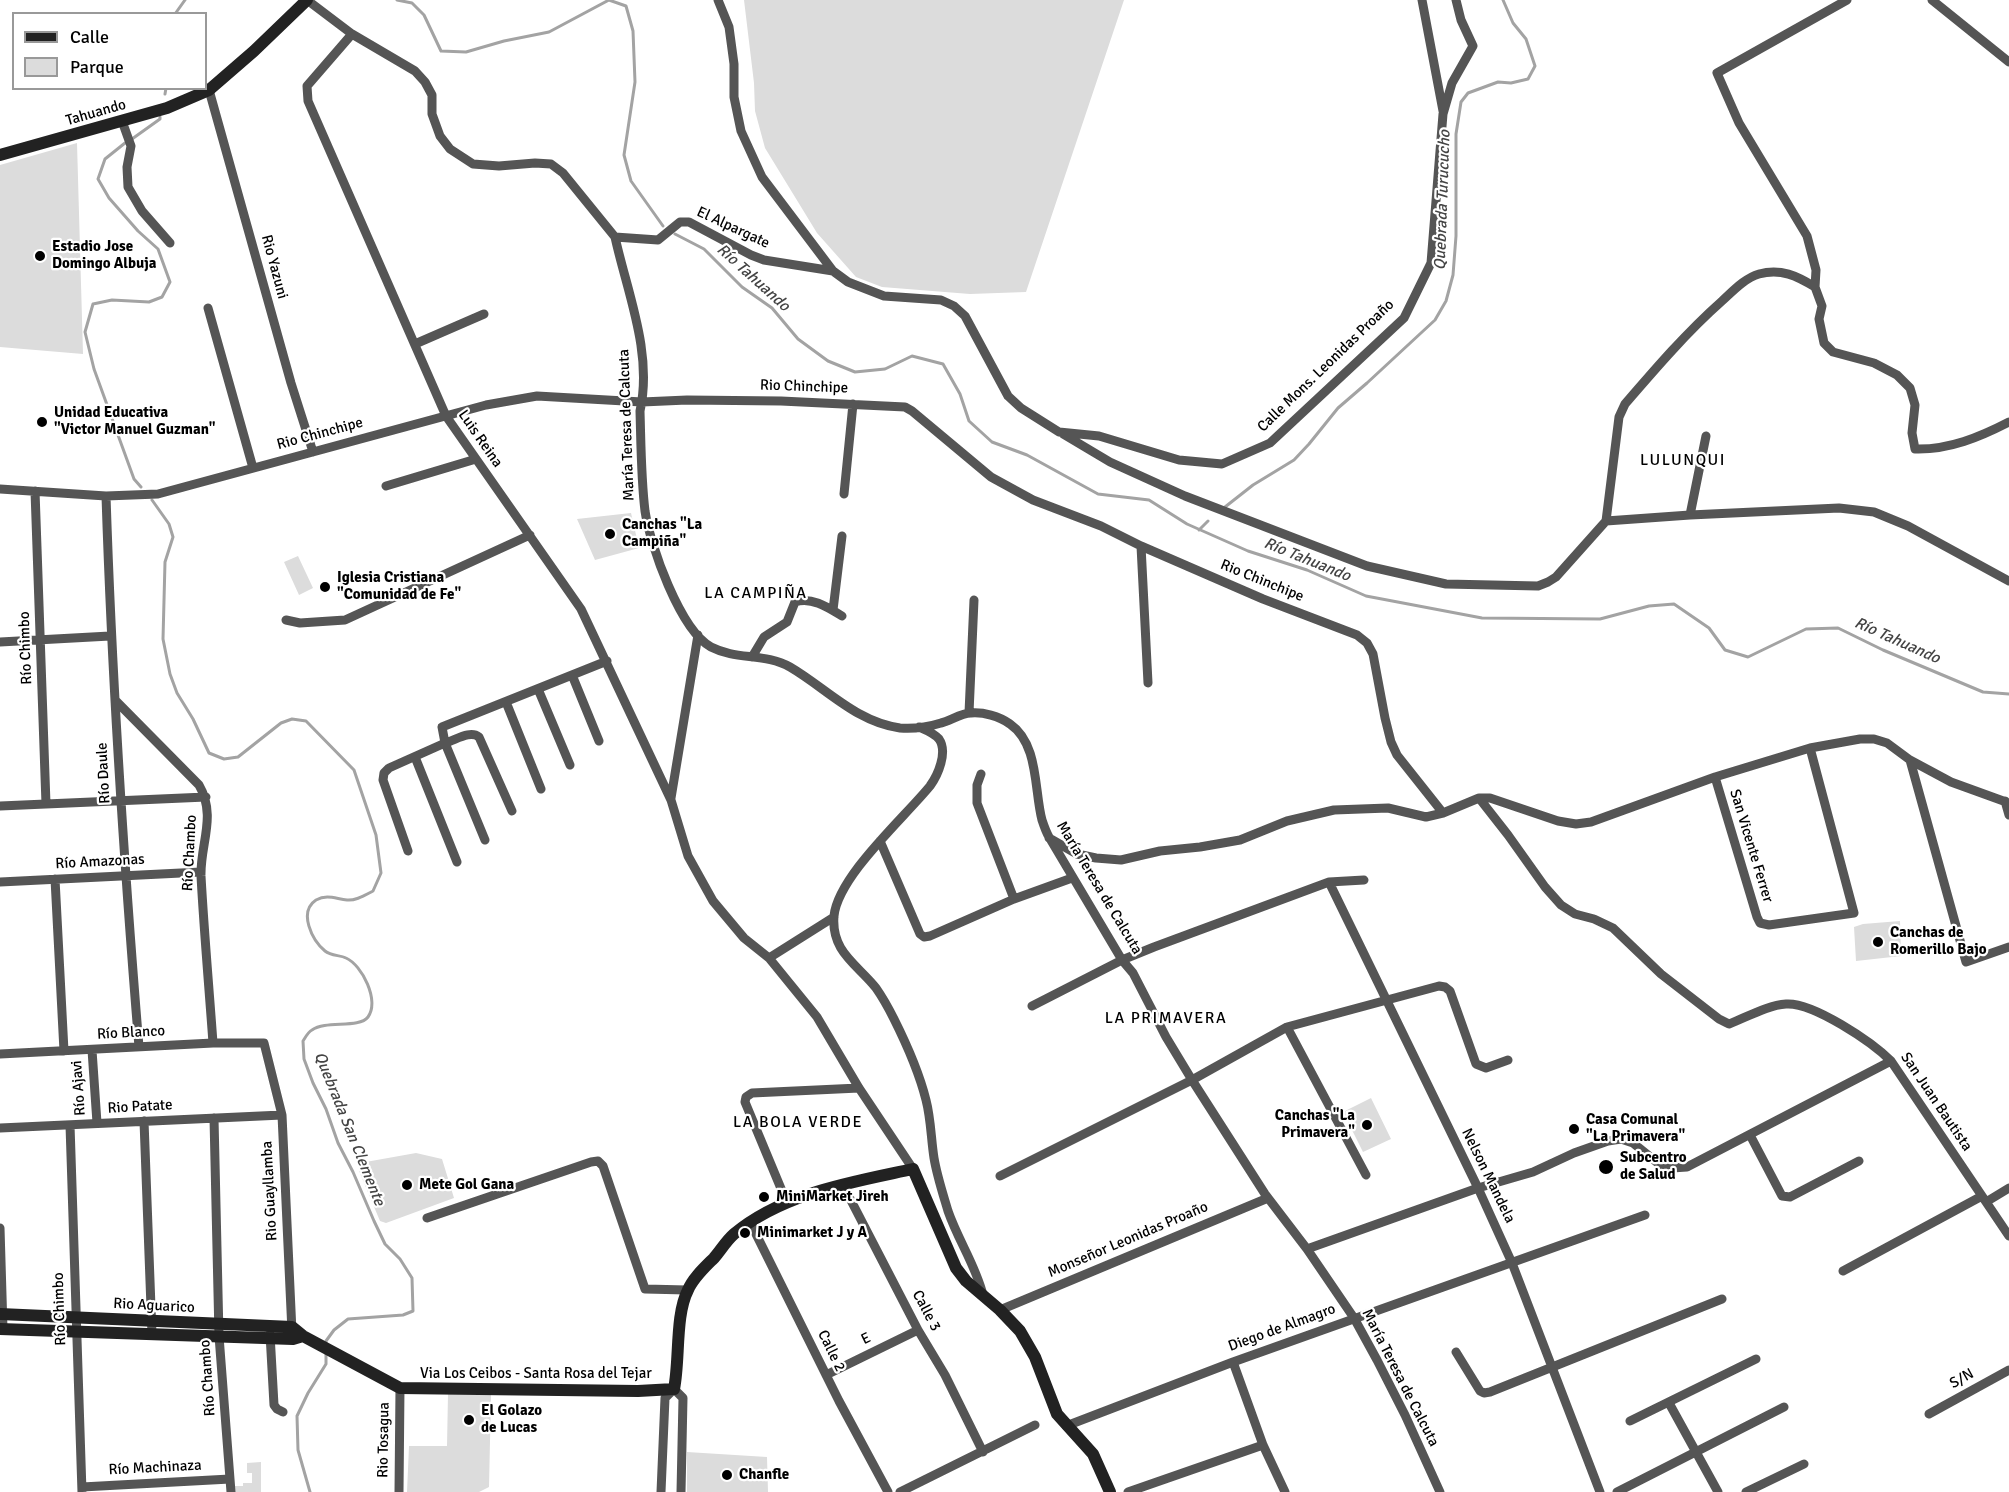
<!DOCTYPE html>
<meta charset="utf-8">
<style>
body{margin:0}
#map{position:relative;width:2009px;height:1492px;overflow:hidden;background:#fff;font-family:Signika,sans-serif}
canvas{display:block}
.legend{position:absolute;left:12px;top:12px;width:195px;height:78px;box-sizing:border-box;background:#fff;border:2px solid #999;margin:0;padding:8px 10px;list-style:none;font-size:18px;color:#000}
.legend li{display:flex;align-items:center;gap:12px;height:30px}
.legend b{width:30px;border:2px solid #999}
</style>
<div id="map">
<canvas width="2009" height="1492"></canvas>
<ul class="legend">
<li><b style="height:8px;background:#222"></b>Calle</li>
<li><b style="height:16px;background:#dcdcdc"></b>Parque</li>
</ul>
</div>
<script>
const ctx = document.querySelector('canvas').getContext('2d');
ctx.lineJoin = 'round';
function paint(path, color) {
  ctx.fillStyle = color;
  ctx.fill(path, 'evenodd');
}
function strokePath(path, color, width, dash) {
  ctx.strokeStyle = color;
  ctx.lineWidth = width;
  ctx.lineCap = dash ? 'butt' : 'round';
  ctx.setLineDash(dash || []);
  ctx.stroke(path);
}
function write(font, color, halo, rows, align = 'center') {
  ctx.font = font + ' Signika,sans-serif';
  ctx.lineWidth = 4.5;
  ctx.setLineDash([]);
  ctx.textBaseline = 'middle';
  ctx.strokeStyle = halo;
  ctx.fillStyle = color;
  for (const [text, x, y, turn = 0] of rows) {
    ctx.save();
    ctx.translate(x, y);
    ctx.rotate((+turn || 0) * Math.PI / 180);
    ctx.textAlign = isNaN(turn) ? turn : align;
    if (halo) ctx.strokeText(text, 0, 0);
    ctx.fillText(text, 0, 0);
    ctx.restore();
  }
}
const green = new Path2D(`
 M744 0H1124L1026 292 970 294 882 287 856 277 817 233 765 148 755 111 754 83Z
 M77 143 83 354 0 347V165Z
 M631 513 639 548 595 560 577 519Z
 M298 556 313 588 299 595 284 562Z
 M1900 921 1901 956 1856 961 1854 927 1863 924Z
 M1371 1098 1391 1139 1363 1152 1343 1112Z
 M416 1153 442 1159 454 1198 386 1223 380 1221 359 1171 360 1163Z
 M448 1394 491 1395 489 1487 479 1492H407L409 1446H447Z
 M687 1452 767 1457 768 1492H687Z
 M261 1462V1492H234V1486H243V1483H252V1473H247V1463Z`);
const stream = new Path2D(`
 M397 0 412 3 424 15 441 51 466 52 504 41 549 32 609 0 626 6 633 31 635 82 624 155 631 181 663 226
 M129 14H130
 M175 14 185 0
 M165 94 166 88
 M132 139 160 119V117
 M125 143 105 159 98 179 109 198 138 231 158 249 170 282 162 297 149 302 112 300 93 304 85 332 94 369 134 479 141 487
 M675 234 704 249 742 287 772 308 798 339 828 361 855 372 885 369 912 356 943 364 960 394 969 421 992 442 1027 455 1098 494 1149 500 1187 524 1248 551 1307 570 1366 596 1482 618 1600 619 1649 606 1674 604 1709 628 1725 650 1748 657 1806 629 1838 628 1883 650 1983 692 2009 694
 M152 500 169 524 173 537 165 562 163 639 170 674 177 693 193 719 209 753 224 759 238 757 281 723 292 719 306 721 354 770 376 835 381 873 373 891C365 895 356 901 347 900 336 899 327 894 316 900 298 912 312 940 325 951 331 956 340 955 346 958 362 965 380 1001 368 1017 359 1029 326 1020 312 1030 308 1032 305 1038 303 1041L304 1059 313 1083 326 1109 338 1143 353 1172 374 1221 385 1244 400 1259 412 1278 413 1311 403 1315 348 1319 334 1330 326 1341V1344
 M1225 507 1253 485 1294 460 1309 444 1338 408 1367 383 1435 320 1446 301 1453 275 1456 236V134L1461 102 1468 93 1498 82 1511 83 1528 79 1535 66 1526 39 1513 23 1503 0
 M1199 530 1208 521
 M310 1492 298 1450 297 1416 308 1393 326 1364V1353`);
const street = new Path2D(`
 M307 0 352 34 415 71 425 82 432 95V114L440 136 450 149 473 164 499 166 535 163 551 164 563 173 615 237 658 240 680 222H689L751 255 764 260 833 271
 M718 0 729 27 734 64V97L741 131 762 177 833 271 848 282 884 296 941 300 954 306 965 316 1008 396 1021 408 1059 432 1099 436 1179 460 1222 464 1270 443 1404 318 1431 263 1443 114 1452 83 1473 46 1461 20 1456 0
 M1422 0 1443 111
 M1847 0 1717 73 1739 123 1807 236 1816 270 1815 287 1822 306 1819 319 1824 343 1833 352 1874 363 1897 375 1910 388 1915 405 1912 433 1915 449C1949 450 1980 437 2009 422
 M1932 0 2009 62
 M352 34 307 86 308 101 446 416 581 609 671 800 688 856 713 901 744 938 769 958 817 1017 859 1088 913 1169
 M209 90 291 383 313 452
 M122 121 131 146 127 167 128 187 142 211 170 243
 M615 237C627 292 653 353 640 411 641 444 641 478 645 511 650 545 680 630 711 647 736 660 765 653 790 667 826 688 856 722 900 728 913 729 928 727 941 723 950 721 961 713 971 713 983 712 999 716 1010 724 1039 744 1034 790 1042 820 1044 826 1046 832 1049 837L1122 960 1133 973 1166 1037 1192 1080 1265 1194 1307 1249 1354 1318 1377 1360 1405 1415 1440 1492
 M208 308 253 468
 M415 344 484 314
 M1063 434 1110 462 1185 496 1367 566 1446 584 1538 586 1548 582 1556 577 1606 521 1690 515 1839 508 1874 512 1908 526 2009 581
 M386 486 476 459
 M0 489 106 496 158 494 486 405 537 396 642 402 687 400 781 401 905 407 912 411 991 477 1033 500 1101 526 1141 546 1263 599 1357 635 1367 643 1373 654 1385 718 1391 742 1397 755 1443 813
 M35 491 46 804
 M844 494 853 404
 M106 496C112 680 124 864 139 1047
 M1690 515 1706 436
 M1606 521 1619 417 1625 404C1656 368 1687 332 1722 301 1733 291 1745 278 1759 274 1781 268 1797 276 1815 287
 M1141 546 1148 683
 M833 610 842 536
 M286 620 300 623 345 620 530 535
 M0 642 110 636
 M752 657 764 637 787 622 795 602C811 596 829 608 842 616
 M572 675 599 741
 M538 689 570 765
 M115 700 199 785C217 816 200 844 201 876 204 931 209 987 213 1043
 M506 702 541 789
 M969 713 974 600
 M919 727C926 730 934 733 939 739 948 752 938 775 930 786 905 817 838 876 834 916 831 952 857 964 876 988 883 998 889 1009 894 1019 907 1045 919 1072 926 1100 931 1119 931 1139 934 1158 937 1176 943 1194 948 1211 958 1240 976 1266 983 1295
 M415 757 457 862
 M1910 760 1966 962 2009 947
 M981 774 977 785V803L1014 899
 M1715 777 1757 917 1760 923 1769 925 1854 913 1810 748
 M671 798 698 635
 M1479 798 1508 835 1545 887 1561 905 1575 914 1594 919 1613 928 1661 974 1719 1019 1729 1024C1747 1017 1768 1005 1786 1004 1813 1002 1872 1042 1891 1061L2009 1236
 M2005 801 2009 815
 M0 806 206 797
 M1049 838 1077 854 1096 858 1121 860 1160 851 1200 847 1240 840 1287 821 1334 810 1388 808 1426 817 1443 813 1479 798H1490L1558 821 1576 824 1591 822 1715 777 1810 748 1860 739H1874L1887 743 1910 760 1951 782 2009 803
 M485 840 445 743C456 740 470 730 479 737L512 811
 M880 841 920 934 924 937 930 936 1014 899 1072 878
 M408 851 383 780 384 773 389 768 445 743 442 727 607 661
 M55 879 64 1051
 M0 882 201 872
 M1329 882 1478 1188 1512 1263 1600 1492
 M769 958 834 917
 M1032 1006 1122 960 1154 947 1329 882 1364 880
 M1287 1027 1366 1175
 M92 1050 97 1123
 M0 1054 213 1043H264L282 1115 292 1332
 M214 1118 219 1336 231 1492
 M144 1121 152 1334
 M70 1125 82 1492
 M0 1128 282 1115
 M1750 1135 1782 1196 1790 1197 1859 1161
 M1000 1176 1192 1080 1287 1027 1439 986 1445 987 1450 991 1476 1064 1486 1068 1508 1060
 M843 1185 918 1330 945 1375 983 1452
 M1986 1202 2009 1188
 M787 1203 745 1102 746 1097 752 1093 859 1088
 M427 1218 591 1162 598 1161 603 1166 645 1289 687 1290
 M750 1222 839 1401 888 1492
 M0 1228 3 1329
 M1307 1249 1478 1188 1533 1172 1574 1153 1608 1141 1621 1139 1633 1143 1659 1164 1672 1168 1687 1167 1891 1061
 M1843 1271 1982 1196
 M1000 1310 1268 1198
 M270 1334 274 1405 277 1409 283 1412
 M1456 1352 1480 1391 1484 1393 1490 1392 1722 1299
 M1233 1362 1263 1445 1285 1492
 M826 1375 918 1330
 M1669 1403 1718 1492
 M1929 1414 2009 1370
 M1630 1421 1756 1359
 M1066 1426 1233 1362 1645 1215
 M82 1487 230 1479
 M399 1492 400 1388
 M661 1492 665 1398 674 1389 683 1398 681 1492
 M900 1492 1035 1425
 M1128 1492 1263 1445
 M1617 1492 1784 1407
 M1746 1492 1804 1464`);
const secondary = new Path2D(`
 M0 155 167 108 209 90 254 51 307 0
 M0 1314 292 1327 303 1336 400 1388 638 1391 674 1389C680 1360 675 1315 688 1290 693 1278 704 1268 714 1258 721 1250 726 1241 734 1234 783 1193 853 1182 913 1169L956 1268 966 1281 1000 1310 1020 1331 1035 1357 1057 1414 1093 1454 1110 1492
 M0 1329 293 1339 303 1336`);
const markers = [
 [40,256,6,"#000"],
 [42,422,6,"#000"],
 [610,534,6,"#000"],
 [325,587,6,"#000"],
 [1878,942,6,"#000"],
 [1367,1125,6,"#000"],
 [1574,1129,6,"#000"],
 [1606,1167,8,"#000"],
 [407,1185,6,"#000"],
 [764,1197,6,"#000"],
 [745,1233,6,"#000"],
 [469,1420,6,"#000"],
 [727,1475,6,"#000"]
];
const streetNames = [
 ["Tahuando",96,113,-16],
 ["El Alpargate",733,228,25],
 ["Rio Yazuni",274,267,75],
 ["Calle Mons. Leonidas Proaño",1326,366,-44],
 ["Rio Chinchipe",804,387,2],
 ["María Teresa de Calcuta",627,425,-92],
 ["Rio Chinchipe",320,434,-15],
 ["Luis Reina",480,439,55],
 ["Rio Chinchipe",1262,581,22],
 ["Río Chimbo",26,648,-92],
 ["Río Daule",104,773,-93],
 ["San Vicente Ferrer",1751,846,73],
 ["Río Chambo",190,853,-87],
 ["Río Amazonas",100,862,-3],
 ["María Teresa de Calcuta",1099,888,59],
 ["Río Blanco",131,1033,-3],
 ["Río Ajavi",79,1088,-94],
 ["San Juan Bautista",1936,1102,56],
 ["Rio Patate",140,1107,-3],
 ["Nelson Mandela",1488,1176,64],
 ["Rio Guayllamba",270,1191,-93],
 ["Monseñor Leonidas Proaño",1128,1240,-23],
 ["Rio Aguarico",154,1306,3],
 ["Río Chimbo",60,1309,-92],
 ["Calle 3",926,1311,62],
 ["Diego de Almagro",1282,1328,-20],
 ["E",866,1339,-26],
 ["Calle 2",831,1351,64],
 ["Via Los Ceibos - Santa Rosa del Tejar",536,1374],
 ["Río Chambo",208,1378,-94],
 ["María Teresa de Calcuta",1400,1378,63],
 ["S/N",1962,1379,-29],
 ["Rio Tosagua",384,1440,-89],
 ["Río Machinaza",155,1468,-3]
];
const poiNames = [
 ["Estadio Jose",52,247],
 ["Domingo Albuja",52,264],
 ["Unidad Educativa",54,413],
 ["\"Victor Manuel Guzman\"",54,430],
 ["Canchas \"La",622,525],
 ["Campiña\"",622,542],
 ["Iglesia Cristiana",337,578],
 ["\"Comunidad de Fe\"",337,595],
 ["Canchas de",1890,933],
 ["Romerillo Bajo",1890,950],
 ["Canchas \"La",1355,1116,"right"],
 ["Primavera\"",1355,1133,"right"],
 ["Casa Comunal",1586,1120],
 ["\"La Primavera\"",1586,1137],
 ["Subcentro",1620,1158],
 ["de Salud",1620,1175],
 ["Mete Gol Gana",419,1185],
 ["MiniMarket Jireh",776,1197],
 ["Minimarket J y A",757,1233],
 ["El Golazo",481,1411],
 ["de Lucas",481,1428],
 ["Chanfle",739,1475]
];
const waterNames = [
 ["Quebrada Turucucho",1443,200,-88],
 ["Río Tahuando",753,278,42],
 ["Río Tahuando",1307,560,22],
 ["Río Tahuando",1897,641,24],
 ["Quebrada San Clemente",349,1129,68]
];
const neighbourhoodNames = [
 ["LULUNQUI",1683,461],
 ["LA CAMPIÑA",756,594],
 ["LA PRIMAVERA",1166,1019],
 ["LA BOLA VERDE",798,1123]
];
paint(green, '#dcdcdc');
strokePath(stream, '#a3a3a3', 3);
strokePath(street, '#555', 9);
strokePath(secondary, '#222', 12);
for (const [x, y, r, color] of markers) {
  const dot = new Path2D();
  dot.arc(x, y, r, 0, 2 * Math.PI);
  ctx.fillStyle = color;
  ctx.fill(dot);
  strokePath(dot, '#fff', 2);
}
write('15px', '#000', '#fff', streetNames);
write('bold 15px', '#000', '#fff', poiNames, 'left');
write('italic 16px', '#444', '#fff', waterNames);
ctx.letterSpacing = '1.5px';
write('16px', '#000', '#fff', neighbourhoodNames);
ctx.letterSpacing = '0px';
</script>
